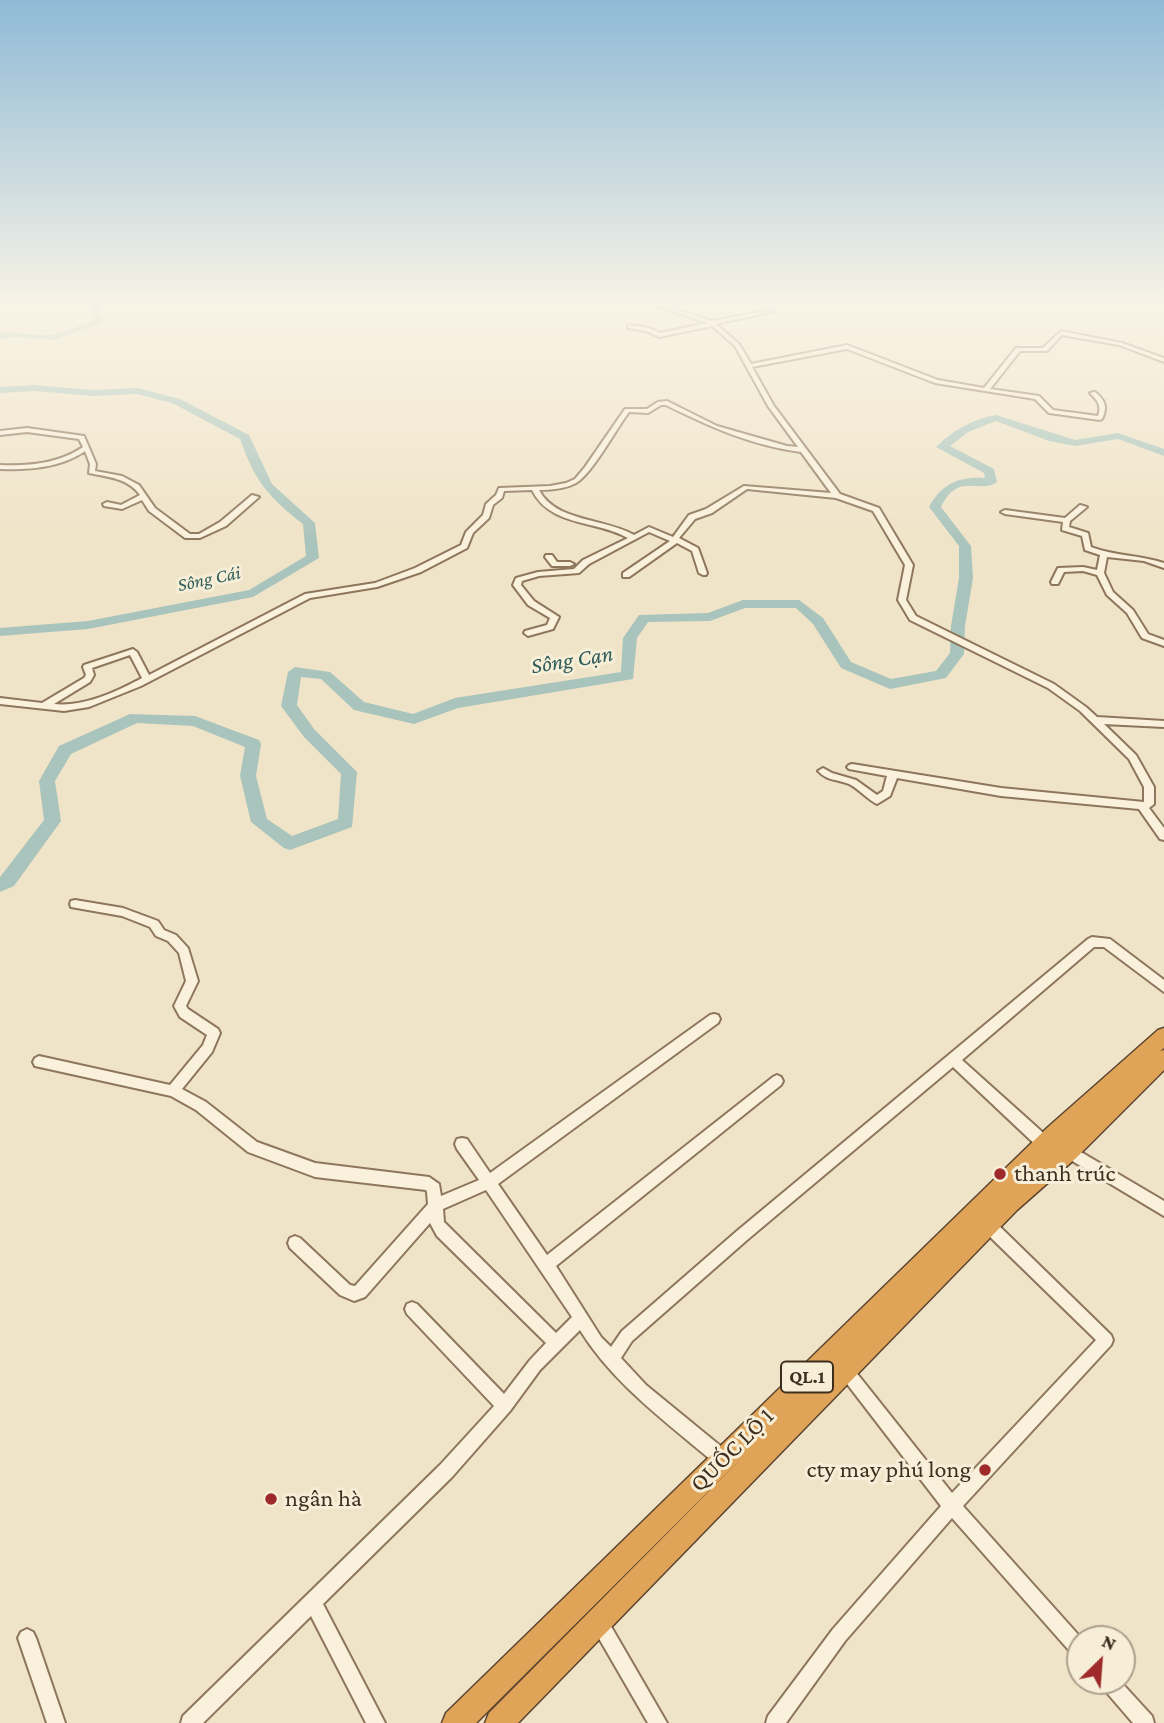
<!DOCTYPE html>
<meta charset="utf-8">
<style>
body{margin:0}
#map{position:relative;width:1164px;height:1723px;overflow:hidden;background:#f0e4c8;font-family:"Crimson Pro",serif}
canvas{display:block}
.north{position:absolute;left:1066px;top:1625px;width:70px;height:70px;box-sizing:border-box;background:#f7eed8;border:2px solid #ada18e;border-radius:50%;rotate:25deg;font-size:19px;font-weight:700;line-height:28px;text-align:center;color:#3d2e20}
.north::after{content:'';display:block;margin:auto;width:24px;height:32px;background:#9e2a2b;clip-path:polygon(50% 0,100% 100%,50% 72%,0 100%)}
</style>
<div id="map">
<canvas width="1164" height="1723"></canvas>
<div class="north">N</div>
</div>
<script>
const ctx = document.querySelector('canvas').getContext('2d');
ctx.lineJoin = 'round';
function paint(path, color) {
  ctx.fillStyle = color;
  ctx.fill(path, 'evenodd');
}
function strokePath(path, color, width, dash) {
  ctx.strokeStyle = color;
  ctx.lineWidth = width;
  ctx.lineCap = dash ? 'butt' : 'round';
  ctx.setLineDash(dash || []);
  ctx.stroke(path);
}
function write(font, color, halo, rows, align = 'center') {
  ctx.font = font + ' "Crimson Pro",serif';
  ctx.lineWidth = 6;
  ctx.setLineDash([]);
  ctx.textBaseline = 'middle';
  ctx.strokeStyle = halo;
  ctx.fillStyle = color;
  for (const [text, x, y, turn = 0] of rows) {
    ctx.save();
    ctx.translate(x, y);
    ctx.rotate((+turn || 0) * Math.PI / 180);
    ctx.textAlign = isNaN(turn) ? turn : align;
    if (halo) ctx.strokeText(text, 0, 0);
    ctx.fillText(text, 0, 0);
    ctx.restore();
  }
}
const river = new Path2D(`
 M90 302H98L103 322 54 340 17 337 0 339V333C16 330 30 336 46 335 63 335 79 325 95 319Z
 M34 385 94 390 137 388 180 399 249 435 272 484 315 523 319 558 253 597 88 629 0 636V628L88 621 249 590 306 556 303 524C269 498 254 480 240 439L172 403 137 394 94 396 34 391 0 393V387Z
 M996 415 1075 440 1118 433 1164 449V456L1118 439 1075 446 1049 441 996 421 968 432 950 446 994 469 997 482C978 495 959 471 941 507L971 546 973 578 965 626 964 654 946 678 890 689 841 668 813 624 796 608H745L710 621 648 622 637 638 633 679 458 708 414 724 354 710 321 679 301 677 297 705 314 729 357 772 352 827 290 850 284 848 251 822 240 776 245 747 193 726 137 723 71 754 55 781 61 821 14 886 0 892V877L44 820 39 781 59 746 130 714 195 716 259 740 261 744 256 776 267 819 292 836 338 819 341 774 304 737 281 706 288 672 295 667 330 672 364 702 413 714 455 698 621 672 623 638 639 615 708 613 743 600H799L823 618 851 662 891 679 936 671 950 653 951 626 959 578V546L929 507C941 484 959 476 985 478L984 473 936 447C953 430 973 419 996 415Z`);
const minor = new Path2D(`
 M647 302H653L712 321 775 309V311L716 324 739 344 751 364 847 345 938 380 984 388 1016 348H1043L1061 331 1122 343 1164 358V362L1119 345 1062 335 1047 351H1020L990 389 1039 396 1053 410 1098 416C1102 405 1097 400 1090 393L1095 392C1105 400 1108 407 1102 419L1100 420 1049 413 1035 399 935 383 847 349 752 367 774 406 840 494 879 508 913 565 906 600 916 616 1054 684 1086 707 1097 717 1164 721V727L1104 724 1136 755 1154 787V804L1149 808 1164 828V840L1160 839 1139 809 1001 796 897 778 890 796 877 804C867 799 859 789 849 784 837 779 827 781 818 771L823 768 832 773 856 780 877 795 883 791 887 776 849 769 847 767 849 765 852 764 1001 788 1144 802V787L1129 759 1080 711 1048 688 910 620 898 600 905 565 873 511 836 498 747 489 712 513 695 519 679 538 698 548 707 573 706 575H703L699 573 692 551 677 543 629 577H623V573L670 541 649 532 589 564 579 573 539 576 522 581 521 585 534 601 559 617 553 629 528 636 524 633 525 631 547 625 550 618 528 605 513 585 516 578 538 572 574 569 583 560 628 538C597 520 550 527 532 490L504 491 502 498 493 505 489 518 473 533 467 548 421 572 377 587 310 598 141 686 89 707 64 711 0 704V698L42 703 84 678 86 675 83 667 84 665 133 649 137 652 149 675 305 594 375 583 415 568 461 545 466 532 483 515 486 504 496 495 499 488 550 486 566 483 575 479 585 467 625 409H647L658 402 667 401 717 426 787 446 798 447 768 406 735 346 712 326 659 337 646 331 628 328V326L630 325 649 328 660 333 708 323 647 303ZM661 405H666C708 426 753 446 801 452L831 493 744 486 706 509 689 515 673 537 649 527 634 535C605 518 555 522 539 490 551 490 565 489 576 483 592 474 616 429 629 412L648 413ZM130 655 142 678C116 692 84 707 54 704L90 682 94 675 92 668Z
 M27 428 84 436 96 464 95 471 122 476 139 485 155 508 190 534H199L220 522 252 495 259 497 226 526 200 538H185L149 511 142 500 122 509 104 506 103 504 107 502 121 505 140 495C128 478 108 477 89 473L90 464 85 451C60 468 29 470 0 469V465C29 466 58 464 83 447L79 439 27 432 0 435V431Z
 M1080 505 1087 507 1070 521 1069 527 1088 533 1091 547C1115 556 1140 555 1164 563V568L1144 561 1107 557 1104 573 1113 592 1133 610 1148 634 1164 640V646L1142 638 1127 613 1107 595 1097 575 1083 571 1064 572 1058 584H1052L1051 582 1058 568 1083 567 1097 570 1100 555 1085 550 1082 536 1062 530 1063 522 1005 514 1001 512 1005 510 1065 518Z
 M546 555H552L557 562H570L574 564 570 566H552L545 557Z
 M75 900 123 908 158 921 164 930 176 935 188 948 198 981 186 1006 188 1009 218 1029 220 1033 212 1052 182 1089 206 1102 257 1142 315 1163 429 1177 439 1184 441 1196 479 1180 457 1149 455 1144 457 1139 462 1138 467 1139 490 1173 710 1015 714 1014 718 1015 720 1019 718 1023 498 1184 547 1255 773 1077 777 1075 781 1077 783 1081 781 1085 556 1266 601 1337 611 1347 622 1331 737 1231 1088 939 1092 937 1110 939 1164 980V992L1104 947H1094L962 1060 1050 1139 1052 1144 1050 1149 1045 1150 1040 1149 953 1067 747 1240 632 1341 621 1358 646 1385 729 1453 731 1459 729 1465 723 1467 717 1465C669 1424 613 1384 580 1330L540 1370 510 1411 452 1477 323 1604 385 1723H366L311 1616 203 1723H181L183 1716 440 1465 494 1406 407 1314 405 1309 407 1304 412 1302 417 1304 504 1394 530 1360 546 1343 437 1236 430 1223 365 1297 354 1301 340 1295 290 1248 288 1243 290 1238 295 1236 300 1238 350 1285 355 1286 428 1204 427 1192 426 1190 315 1177 248 1152 196 1110 171 1096 35 1066 33 1062 35 1058 39 1056 170 1085 203 1045 207 1035 180 1017 174 1006 186 981 179 953 168 941 156 936 150 927 122 916 71 907 70 904 71 901ZM486 1190 572 1317 556 1333 444 1222 443 1209Z
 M1069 1145 1164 1201V1216L1064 1156 1062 1151 1064 1146Z
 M988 1218 993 1220 1111 1335 1113 1340 1111 1345 963 1506 1082 1639H1080V1659L1074 1656 952 1518 845 1641 786 1723H766L768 1716 833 1629 941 1506 841 1376 838 1371 841 1366 846 1363 851 1366 952 1493 1096 1340 983 1230 981 1225 983 1220Z
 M599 1613 605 1616 667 1723H648L593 1628 590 1622 593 1616Z
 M27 1629 33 1632 36 1638 65 1723H47L18 1638 21 1632Z
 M1099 1681H1120L1152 1716 1154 1723H1133L1102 1687Z`);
const highway = new Path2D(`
 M1164 1028V1048L1160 1051 1164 1050V1070L1076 1158 1017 1210 518 1723H485L489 1713 745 1455 476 1723H442L446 1713 1048 1127 1158 1030Z`);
const markers = [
 [1000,1174,7,"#9e2a2b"],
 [985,1470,7,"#9e2a2b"],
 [271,1499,7,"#9e2a2b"]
];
const farWaternames = [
 ["Sông Cái",209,579,-12]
];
const shields = [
 [807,1377,52]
];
const shieldNames = [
 ["QL.1",807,1377]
];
const waterNames = [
 ["Sông Cạn",572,660,-9]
];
const nearPoinames = [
 ["thanh trúc",1014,1174],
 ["cty may phú long",971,1470,"right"],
 ["ngân hà",285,1499]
];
const nearStreetnames = [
 ["QUỐC LỘ 1",732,1450,-45]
];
paint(river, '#a9c4bc');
strokePath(minor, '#8d765c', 4);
strokePath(highway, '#5b4430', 3);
paint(minor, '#faf1dc');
paint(highway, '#e0a458');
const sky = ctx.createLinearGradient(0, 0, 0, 543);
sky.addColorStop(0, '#8fbad6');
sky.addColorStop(0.56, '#f8f3e6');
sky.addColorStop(1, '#f8f3e600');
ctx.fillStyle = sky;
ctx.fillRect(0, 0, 1164, 543);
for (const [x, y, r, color] of markers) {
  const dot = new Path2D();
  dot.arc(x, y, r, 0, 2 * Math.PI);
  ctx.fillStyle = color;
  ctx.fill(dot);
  strokePath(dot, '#f7eed8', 2.5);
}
write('italic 19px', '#2f5d5a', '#f7eed8', farWaternames);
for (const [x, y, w] of shields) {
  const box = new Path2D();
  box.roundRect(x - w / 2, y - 15.5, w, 31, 5);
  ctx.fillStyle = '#f7eed8';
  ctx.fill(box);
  strokePath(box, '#3d2e20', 2);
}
write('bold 19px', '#3d2e20', null, shieldNames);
write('italic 23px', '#2f5d5a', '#f7eed8', waterNames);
write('24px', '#3d2e20', '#f7eed8', nearPoinames, 'left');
write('24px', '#3d2e20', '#f7eed8', nearStreetnames);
</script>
